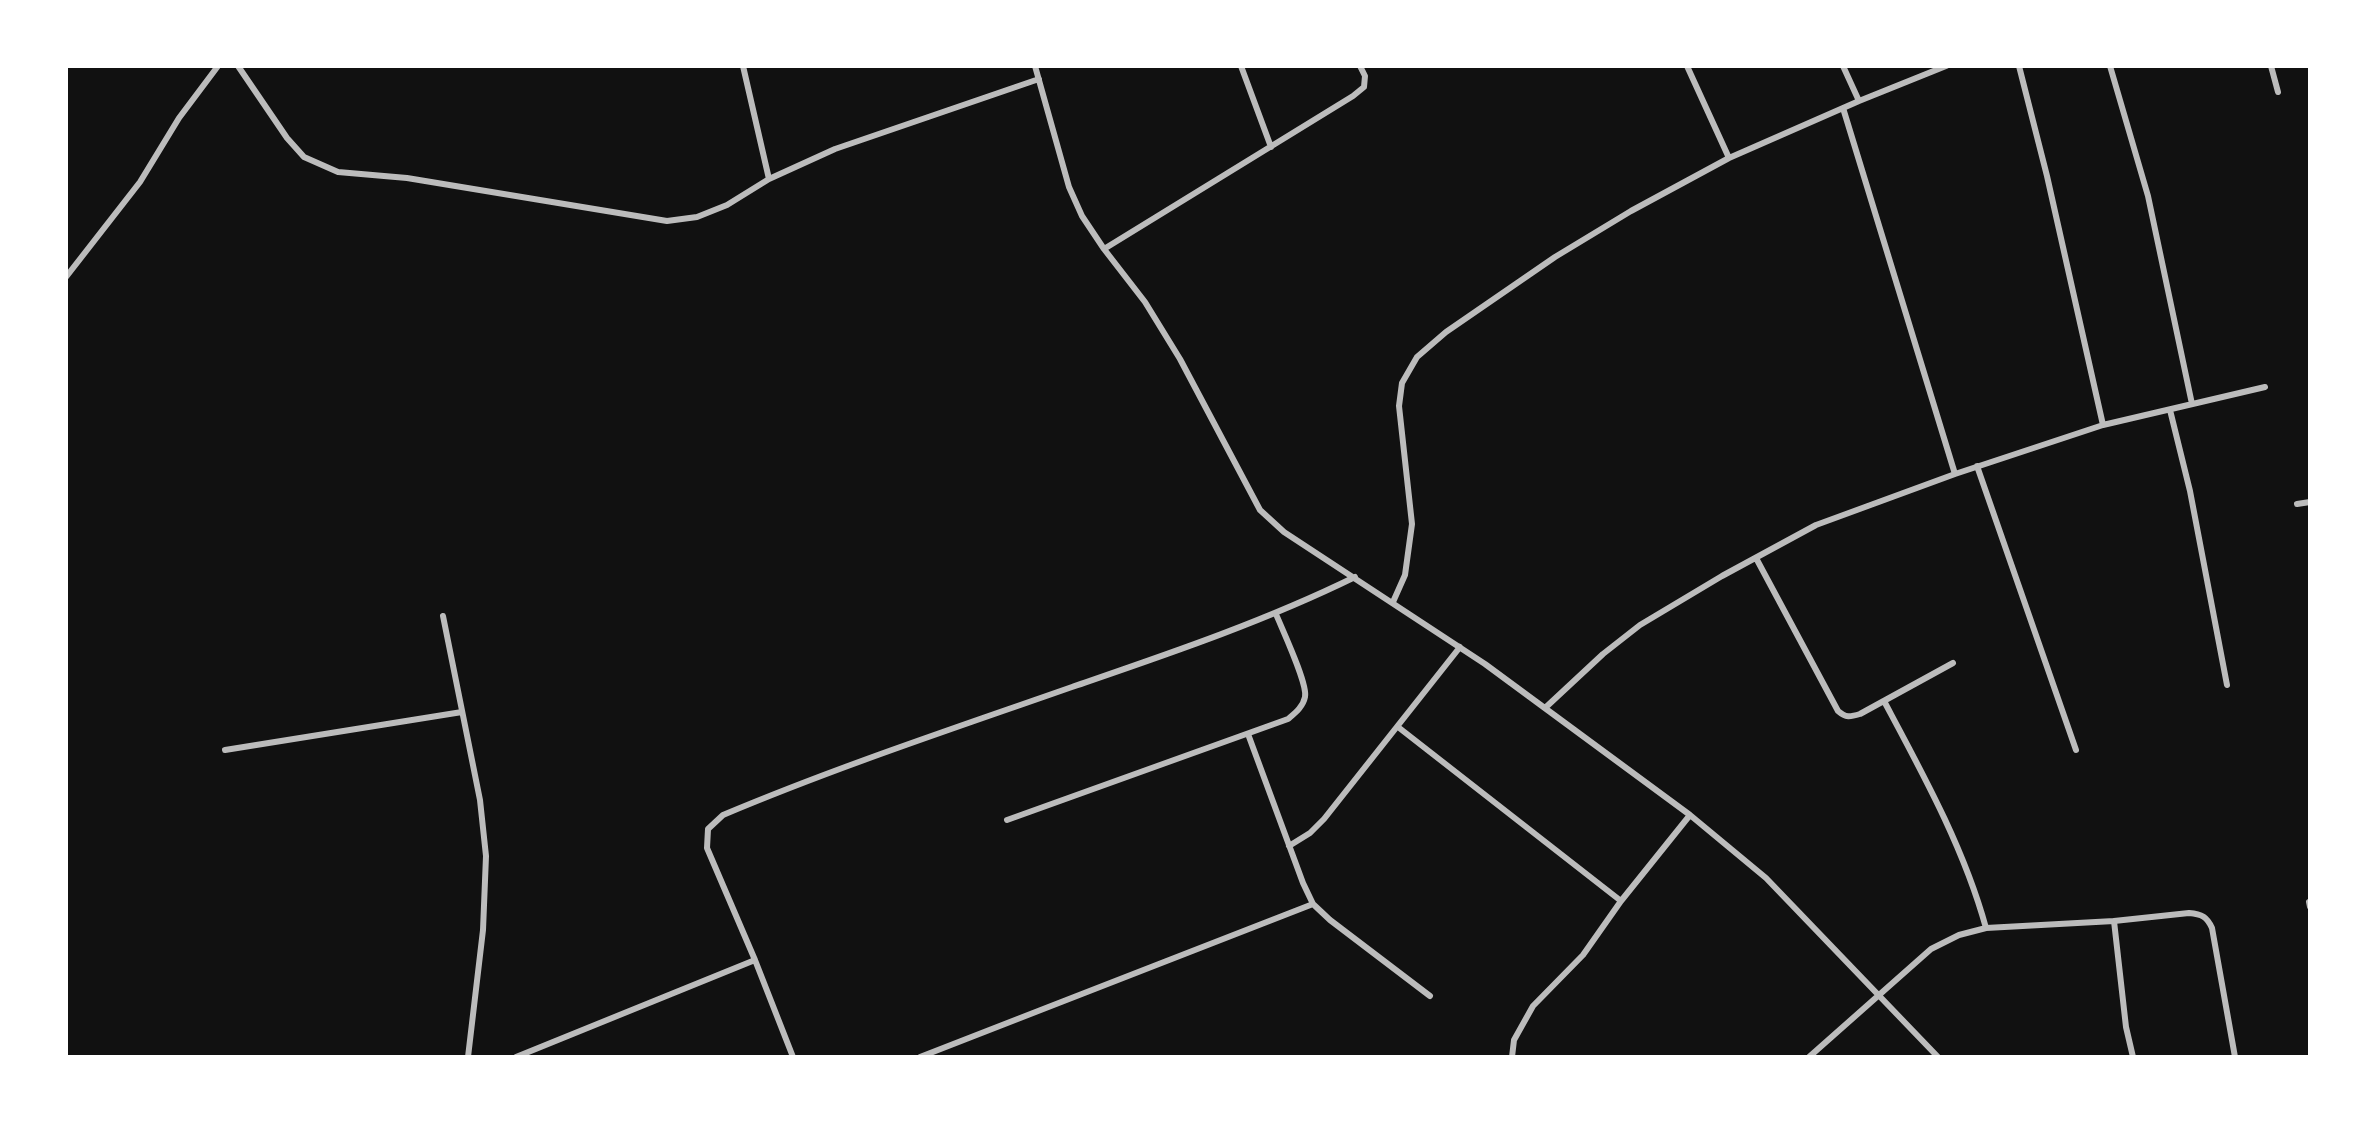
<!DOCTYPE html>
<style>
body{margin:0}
#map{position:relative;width:2376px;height:1123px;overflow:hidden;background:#111;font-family:"DM Sans",sans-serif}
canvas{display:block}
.frame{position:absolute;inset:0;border:68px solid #fff;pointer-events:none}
</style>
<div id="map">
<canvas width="2376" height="1123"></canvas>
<div class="frame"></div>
</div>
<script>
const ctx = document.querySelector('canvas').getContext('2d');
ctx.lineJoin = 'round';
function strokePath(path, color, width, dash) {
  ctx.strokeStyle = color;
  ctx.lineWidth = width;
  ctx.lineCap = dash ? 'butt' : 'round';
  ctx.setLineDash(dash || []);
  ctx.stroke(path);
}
const minor = new Path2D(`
 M238 66 287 138 304 157 338 172 407 178 667 221 697 217 727 205 769 179 835 149 1039 79
 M743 66 769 179
 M1035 66 1069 187 1082 216 1104 249 1145 302 1180 359 1260 510 1284 532 1485 664 1690 815 1766 878 1938 1057
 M1241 66 1271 147
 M1687 66 1729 158
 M1843 66 1859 101
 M2019 66 2047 176 2103 425
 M2110 66 2148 196 2192 404
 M2271 66 2278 92
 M1843 108 1955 474
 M1104 249 1353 96 1364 87 1365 76 1360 66
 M66 277 140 182 179 118 218 66
 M2170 410 2190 491 2227 685
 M1977 466 2076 750
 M2297 504 2310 502
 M1756 558 1838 711C1846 718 1850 717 1860 714L1953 663
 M1393 602 1405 575 1412 524 1399 406 1402 383 1417 357 1446 332 1555 257 1631 211 1729 158 1859 101 1946 66
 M443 616 480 800 486 856 483 930 468 1057
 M1884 701C1923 774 1964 848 1986 928
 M1545 708 1603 654 1640 625 1722 576 1816 525 1955 474 2103 425 2265 387
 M1398 727 1621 901
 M1248 734 1303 883 1313 904 1330 920 1430 996
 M225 750 462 712
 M1007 820 1288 719C1295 713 1303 707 1305 697 1308 684 1282 629 1276 614
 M1289 846 1310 833 1324 819 1460 647
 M2309 902 2310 907
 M2114 921 2126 1027 2133 1057
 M516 1057 755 960
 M793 1057 755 960 707 848 708 829 723 815C837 767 955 728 1072 687 1168 654 1263 622 1355 577
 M920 1057 1313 904
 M1512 1057 1514 1040 1533 1006 1583 955 1621 901 1690 815
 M1809 1057 1931 949 1959 935 1986 928 2114 921 2189 913C2202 914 2207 917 2212 928L2235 1057`);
strokePath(minor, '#bcbcbc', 6);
</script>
